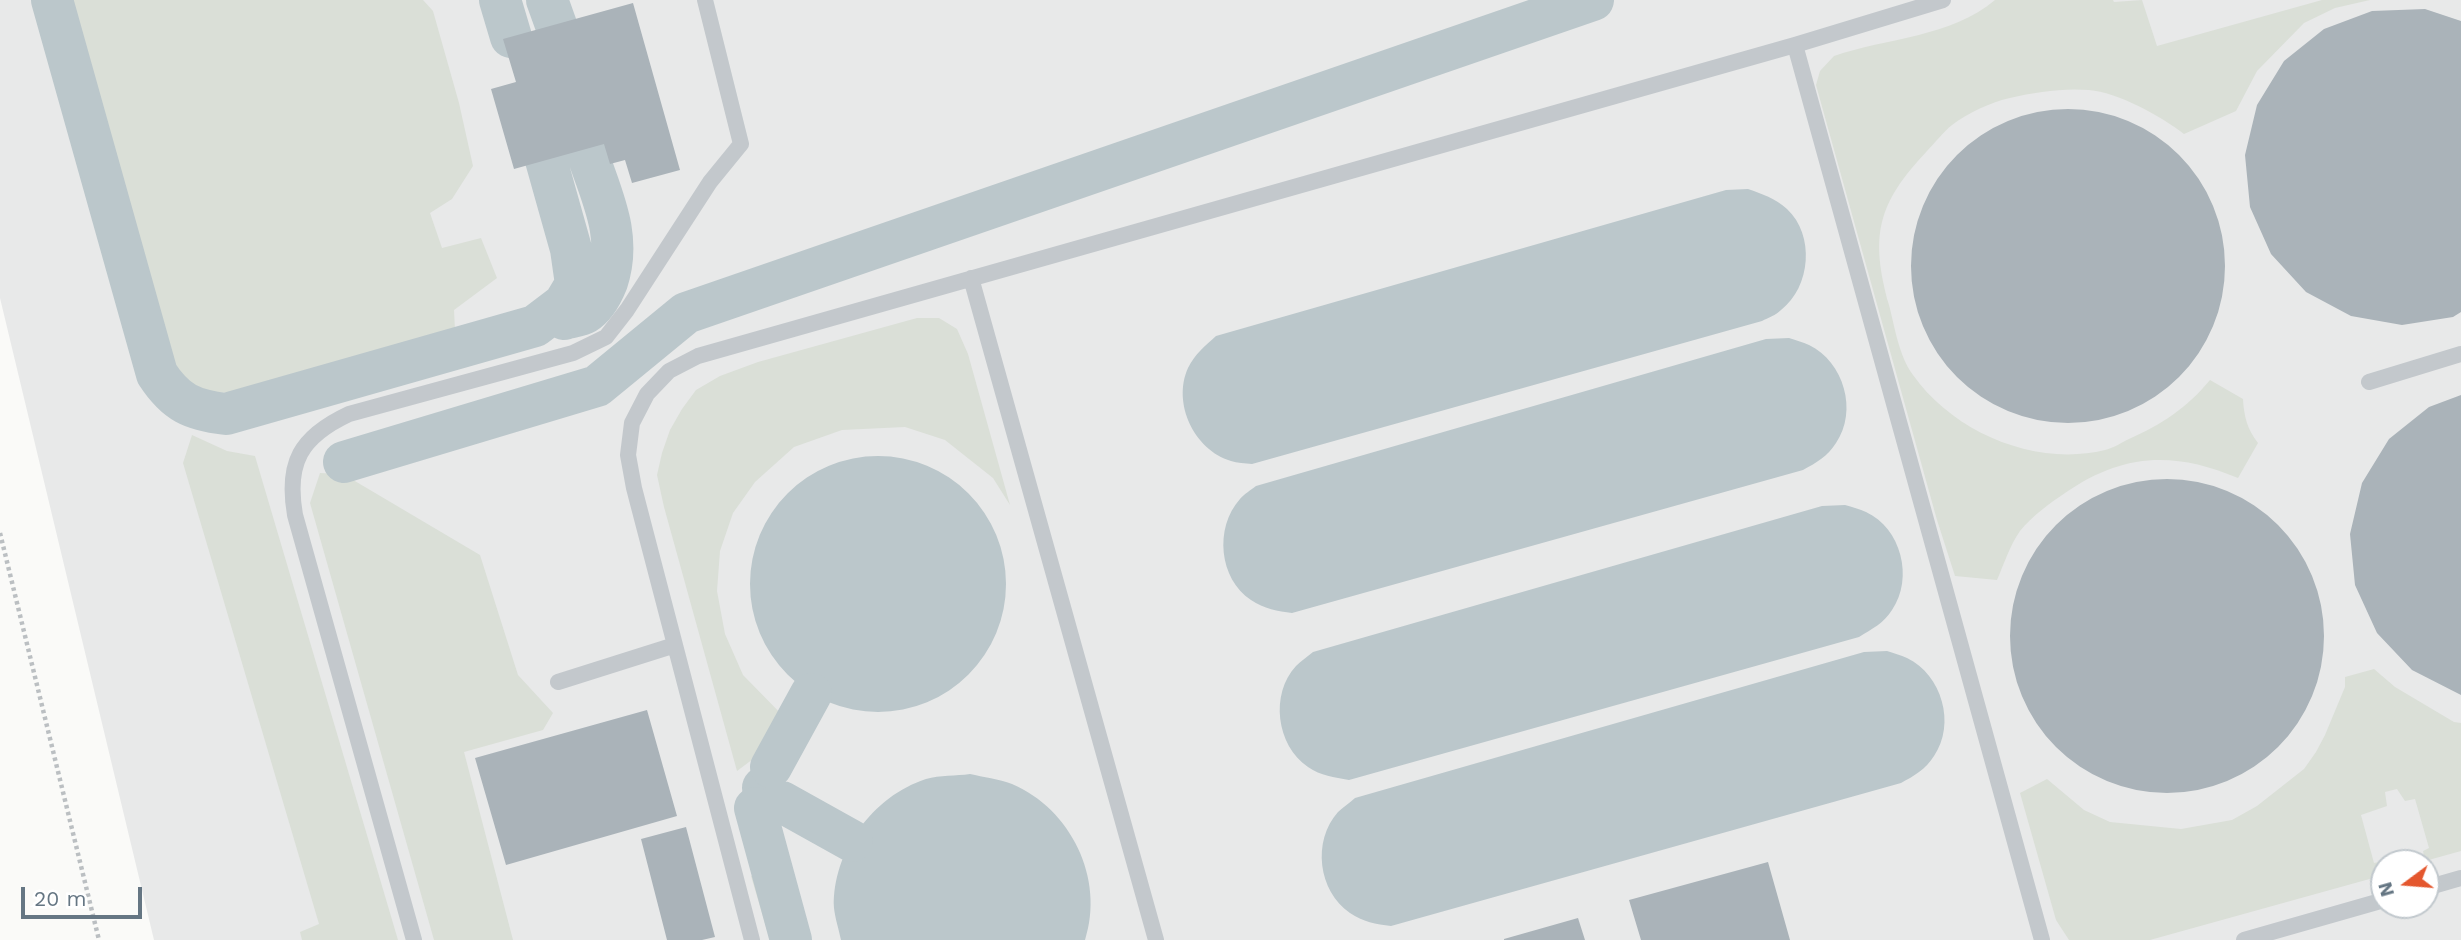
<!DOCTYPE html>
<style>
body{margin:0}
#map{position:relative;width:2461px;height:940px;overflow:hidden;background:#fafaf8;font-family:"Work Sans",sans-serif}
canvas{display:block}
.north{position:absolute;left:2370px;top:849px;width:70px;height:70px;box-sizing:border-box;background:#fff;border:2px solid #c1c8cd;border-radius:50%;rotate:254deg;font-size:19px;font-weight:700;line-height:28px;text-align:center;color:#657683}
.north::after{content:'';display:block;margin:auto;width:24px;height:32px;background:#e4572e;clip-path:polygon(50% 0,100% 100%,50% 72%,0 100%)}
.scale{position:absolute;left:21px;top:887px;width:121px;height:32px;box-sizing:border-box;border:4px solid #657683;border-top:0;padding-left:9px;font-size:21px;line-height:24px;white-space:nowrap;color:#657683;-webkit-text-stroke:5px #fff;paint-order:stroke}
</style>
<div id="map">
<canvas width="2461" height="940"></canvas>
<div class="north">N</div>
<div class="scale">20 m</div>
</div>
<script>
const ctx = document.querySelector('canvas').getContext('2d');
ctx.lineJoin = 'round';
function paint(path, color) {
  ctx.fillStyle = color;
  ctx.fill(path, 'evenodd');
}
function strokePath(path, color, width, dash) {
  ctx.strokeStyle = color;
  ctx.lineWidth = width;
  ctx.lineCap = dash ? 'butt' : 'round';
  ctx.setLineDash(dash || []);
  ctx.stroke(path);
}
const built = new Path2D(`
 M0 0H2461V940H154L0 298ZM2384 863H2426V905H2384Z`);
const green = new Path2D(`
 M66 0H423L433 11 459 103 473 166 452 199 430 213 442 248 481 238 497 278 454 310 455 330 239 393 200 392 173 374 162 344Z
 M1995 0H2113L2114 2 2142 0 2157 46 2322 0H2370L2335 8 2304 23 2257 71 2236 111 2184 134C2161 116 2117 92 2089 90 2062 88 2036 92 2010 98 1991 102 1968 113 1952 125 1943 132 1935 143 1927 151 1877 204 1870 236 1889 305 1895 328 1899 356 1913 375 1954 433 2036 467 2105 450 2114 448 2122 442 2129 439 2161 425 2187 408 2210 380L2243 399C2244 416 2247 429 2258 443L2238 478C2174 451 2123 453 2065 493 2050 503 2032 516 2020 531 2010 545 2004 564 1997 580L1955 576 1937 520 1816 85 1820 71 1834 56C1886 38 1952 37 1995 0Z
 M917 318H939L957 329 968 354 1010 505 993 478 945 440 905 427 842 430 794 447 755 482 733 513 720 551 717 591 725 634 743 675 788 721 767 758 753 759 737 771 664 507 657 475 662 453 670 430 682 409 696 390 720 376 758 362Z
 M192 435 227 451 255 456 398 940H302L300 932 319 924 183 463Z
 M320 473 343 474 480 555 518 675 553 713 543 730 464 752 513 940H434L310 503Z
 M2374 669 2395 687 2454 722 2461 723V851L2425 861 2423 851 2429 848 2415 799 2405 801 2397 789 2385 792 2387 806 2361 815 2374 863 2399 857 2401 863H2384V875L2150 940H2069L2056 920 2020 793 2047 779 2084 810 2110 822 2181 829 2232 820 2257 806 2304 769 2316 752 2325 735 2345 687V677Z
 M767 872 785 940H770L751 876Z`);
const water = new Path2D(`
 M1748 189C1762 194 1775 198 1787 209 1815 235 1811 287 1781 310 1776 315 1768 318 1762 321L1252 464C1245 463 1237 463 1231 461 1194 450 1172 403 1188 368 1195 354 1205 346 1216 336L1726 190Z
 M1789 338C1795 340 1803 342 1809 345 1844 362 1858 411 1836 443 1828 456 1816 463 1803 470L1292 613C1278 611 1264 609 1251 600 1219 579 1214 528 1240 499 1244 494 1251 490 1256 486L1766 339Z
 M750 584a128 128 0 1 1 256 0a128 128 0 1 1-256 0Z
 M1845 505C1852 507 1860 509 1866 512 1901 528 1914 578 1892 610 1884 623 1872 629 1859 637L1349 780C1334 777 1321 776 1308 767 1276 745 1270 694 1296 666 1301 661 1308 656 1313 652L1822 506Z
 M1887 651C1893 653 1901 655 1907 658 1942 675 1956 724 1934 756 1926 769 1914 776 1901 783L1391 926C1376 924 1363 922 1350 913 1318 891 1312 841 1338 812 1343 807 1350 803 1355 798L1864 652Z
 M742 788a22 22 0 1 1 44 0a22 22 0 1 1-44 0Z
 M970 774C983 777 999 779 1012 784 1071 809 1105 879 1085 940H841C839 930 835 918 834 908 832 852 873 796 926 779 940 775 956 776 970 774Z`);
const canal = new Path2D(`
 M52 0 157 374C176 403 192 410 226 414L535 326 564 304 576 284 571 249 546 160
 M500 0 511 37
 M547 0 556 25
 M564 319C570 317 580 316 585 313 595 307 603 292 607 282 623 234 600 194 586 149
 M344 462 597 386 686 313 1593 0
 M771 767 811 694
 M782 802 852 841
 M755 808 791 940`);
const building = new Path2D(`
 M633 3 680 170 632 183 625 160 610 164 604 144 514 169 491 89 516 82 503 39Z
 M2425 9 2461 21V312L2453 317 2402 325 2351 316 2306 292 2271 254 2250 207 2245 155 2257 105 2284 61 2324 29 2372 11Z
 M1911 266a157 157 0 1 1 314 0a157 157 0 1 1-314 0Z
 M2461 395V695L2412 670 2377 633 2355 585 2350 534 2362 483 2389 439 2429 407Z
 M2010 636a157 157 0 1 1 314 0a157 157 0 1 1-314 0Z
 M647 710 677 816 506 865 475 758Z
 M686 827 715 937 702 940H667L641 839Z
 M1768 862 1790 940H1641L1629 900Z
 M1578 918 1585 940H1504V939Z`);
const path = new Path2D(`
 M0 533 99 940`);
const lane = new Path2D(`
 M1795 45 2042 940
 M971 278 1156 940
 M2369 382 2461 354
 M558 682 675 645
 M2426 888 2461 878
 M414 940 295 515C286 463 300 437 349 414L573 353 606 337 627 310 710 182 741 144 705 0
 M752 940 634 488 628 455 632 423 647 394 669 371 698 356 1795 45 1943 0
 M2244 940 2384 900`);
paint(built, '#e8e9e9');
paint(green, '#dadfd7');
paint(water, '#bbc7cb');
strokePath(canal, '#bbc7cb', 42);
paint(building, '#aab3b9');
strokePath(path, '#bbbfc2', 4.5, [3.5, 3.5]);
strokePath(lane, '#c3c8cc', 16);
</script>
